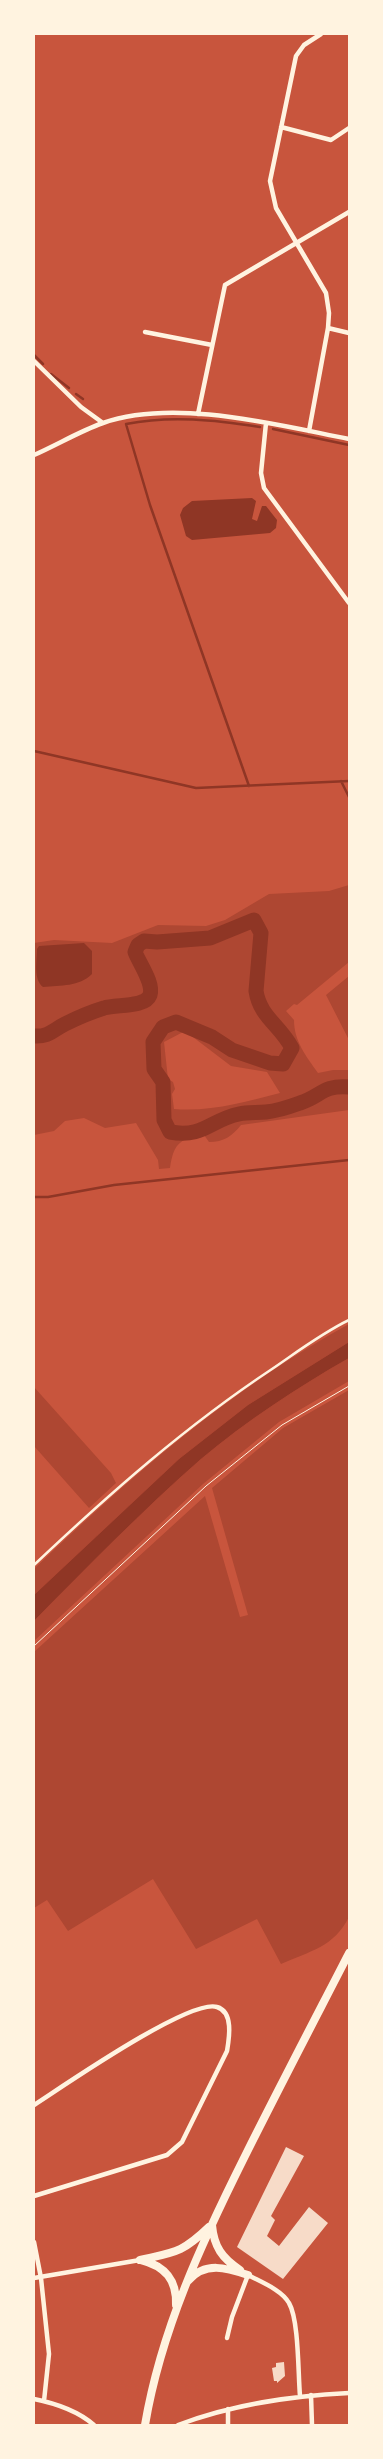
<!DOCTYPE html>
<style>
body{margin:0}
#map{position:relative;width:383px;height:2459px;overflow:hidden;background:#c8553d;font-family:Lora,serif}
canvas{display:block}
.frame{position:absolute;inset:0;border:35px solid #fff3e0;pointer-events:none}
</style>
<div id="map">
<canvas width="383" height="2459"></canvas>
<div class="frame"></div>
</div>
<script>
const ctx = document.querySelector('canvas').getContext('2d');
ctx.lineJoin = 'round';
function paint(path, color) {
  ctx.fillStyle = color;
  ctx.fill(path, 'evenodd');
}
function strokePath(path, color, width, dash) {
  ctx.strokeStyle = color;
  ctx.lineWidth = width;
  ctx.lineCap = dash ? 'butt' : 'round';
  ctx.setLineDash(dash || []);
  ctx.stroke(path);
}
const green = new Path2D(`
 M349 885V962L297 1005 294 1004 286 1011 294 1020C294 1041 306 1056 318 1073L333 1070H349V1110L241 1125C232 1136 224 1142 209 1142L204 1135 205 1132C181 1140 174 1141 170 1168L159 1169 158 1160 136 1123 105 1128 84 1118 65 1121 54 1131 34 1135V943L54 940 112 943 158 925 206 926 225 920 269 894 329 891ZM185 1031 231 1066 267 1072 280 1093C244 1102 211 1112 174 1109L172 1094 175 1089 173 1082 168 1079 164 1042Z
 M349 976V1040L326 995Z
 M349 1324V1342L248 1405 179 1459 34 1595V1569C130 1477 232 1388 349 1324Z
 M349 1358V1381L279 1422 203 1484 34 1641V1621C88 1566 143 1510 201 1459 246 1421 298 1387 349 1358Z
 M34 1387 111 1473 116 1483 89 1508 34 1446Z
 M349 1390V1917C334 1947 310 1951 281 1964L257 1919 196 1949 153 1879 68 1931 47 1900 34 1908V1652L205 1496 240 1617 248 1615 212 1488 283 1428Z`);
const water = new Path2D(`
 M252 498 256 501 252 519 257 521 262 506H266L277 520 276 528 270 533 192 540 186 536 180 515 183 508 192 501Z
 M84 943 92 951V974C79 987 61 985 43 987 33 979 37 961 37 949L39 946Z
 M349 1342V1358C298 1387 246 1421 201 1459 143 1510 88 1566 34 1621V1595L179 1459 248 1405Z`);
const stream = new Path2D(`
 M34 355 43 364
 M51 374 69 388
 M76 394 83 399
 M273 429 349 445
 M34 751 196 788 349 781
 M341 781 349 797
 M249 786 150 505 126 424C171 415 215 420 260 427
 M34 1197H48L114 1185 349 1160`);
const river = new Path2D(`
 M34 1036C49 1037 53 1030 65 1024 77 1018 91 1012 104 1008 116 1004 145 1008 150 995 154 983 139 963 135 952L138 945 144 941 157 942 210 938 254 920 261 933 256 991C260 1017 280 1025 292 1048L283 1064 270 1063 232 1050 212 1037 176 1022 163 1027 153 1042 154 1069 163 1082 164 1120 170 1132C204 1138 210 1120 239 1114 248 1112 257 1113 266 1112 277 1111 289 1107 300 1103 322 1096 322 1085 349 1087`);
const building = new Path2D(`
 M286 2147 304 2156 271 2216 275 2220 267 2236 279 2246 309 2207 328 2223 283 2279 237 2247Z
 M284 2362 285 2376 277 2383V2381H274L272 2368 276 2367V2363Z`);
const path = new Path2D(`
 M34 1646 206 1486 282 1425 349 1386`);
const service = new Path2D(`
 M34 1565C109 1494 186 1426 272 1369 297 1352 322 1333 349 1320`);
const minor = new Path2D(`
 M281 127 331 140 349 128
 M328 328 349 333
 M145 332 212 345
 M34 361 81 407 103 423
 M198 414 225 285 349 212
 M266 423 261 473 264 488 349 603
 M309 431 328 328 329 313 326 293 276 208 270 181 296 56 304 45 321 34
 M34 455C57 445 80 431 103 423 174 398 277 425 349 439
 M34 2105C62 2087 190 1998 217 2007 234 2012 229 2039 227 2051L182 2142 167 2155 34 2196
 M34 2242 41 2278 49 2354 44 2401
 M34 2278 140 2260
 M227 2338 232 2317 248 2275C261 2282 282 2290 289 2303 299 2320 298 2374 300 2396
 M311 2395 312 2425
 M34 2399C54 2403 78 2411 94 2425
 M228 2409V2425
 M178 2425C234 2404 290 2396 349 2393`);
const primary = new Path2D(`
 M212 2225C214 2247 222 2258 240 2270
 M140 2260C175 2252 182 2253 209 2227
 M141 2260C165 2266 177 2280 176 2305
 M188 2281C205 2261 227 2268 248 2275
 M145 2425C161 2330 202 2242 245 2156 279 2088 314 2021 349 1953`);
paint(green, '#ae4732');
paint(water, '#8f3625');
strokePath(stream, '#8f3625', 2.5);
strokePath(river, '#8f3625', 15);
paint(building, '#f7dbc8');
strokePath(path, '#fff3e0', 1);
strokePath(service, '#fff3e0', 2.5);
strokePath(minor, '#fff3e0', 4.5);
strokePath(primary, '#fff3e0', 8);
</script>
